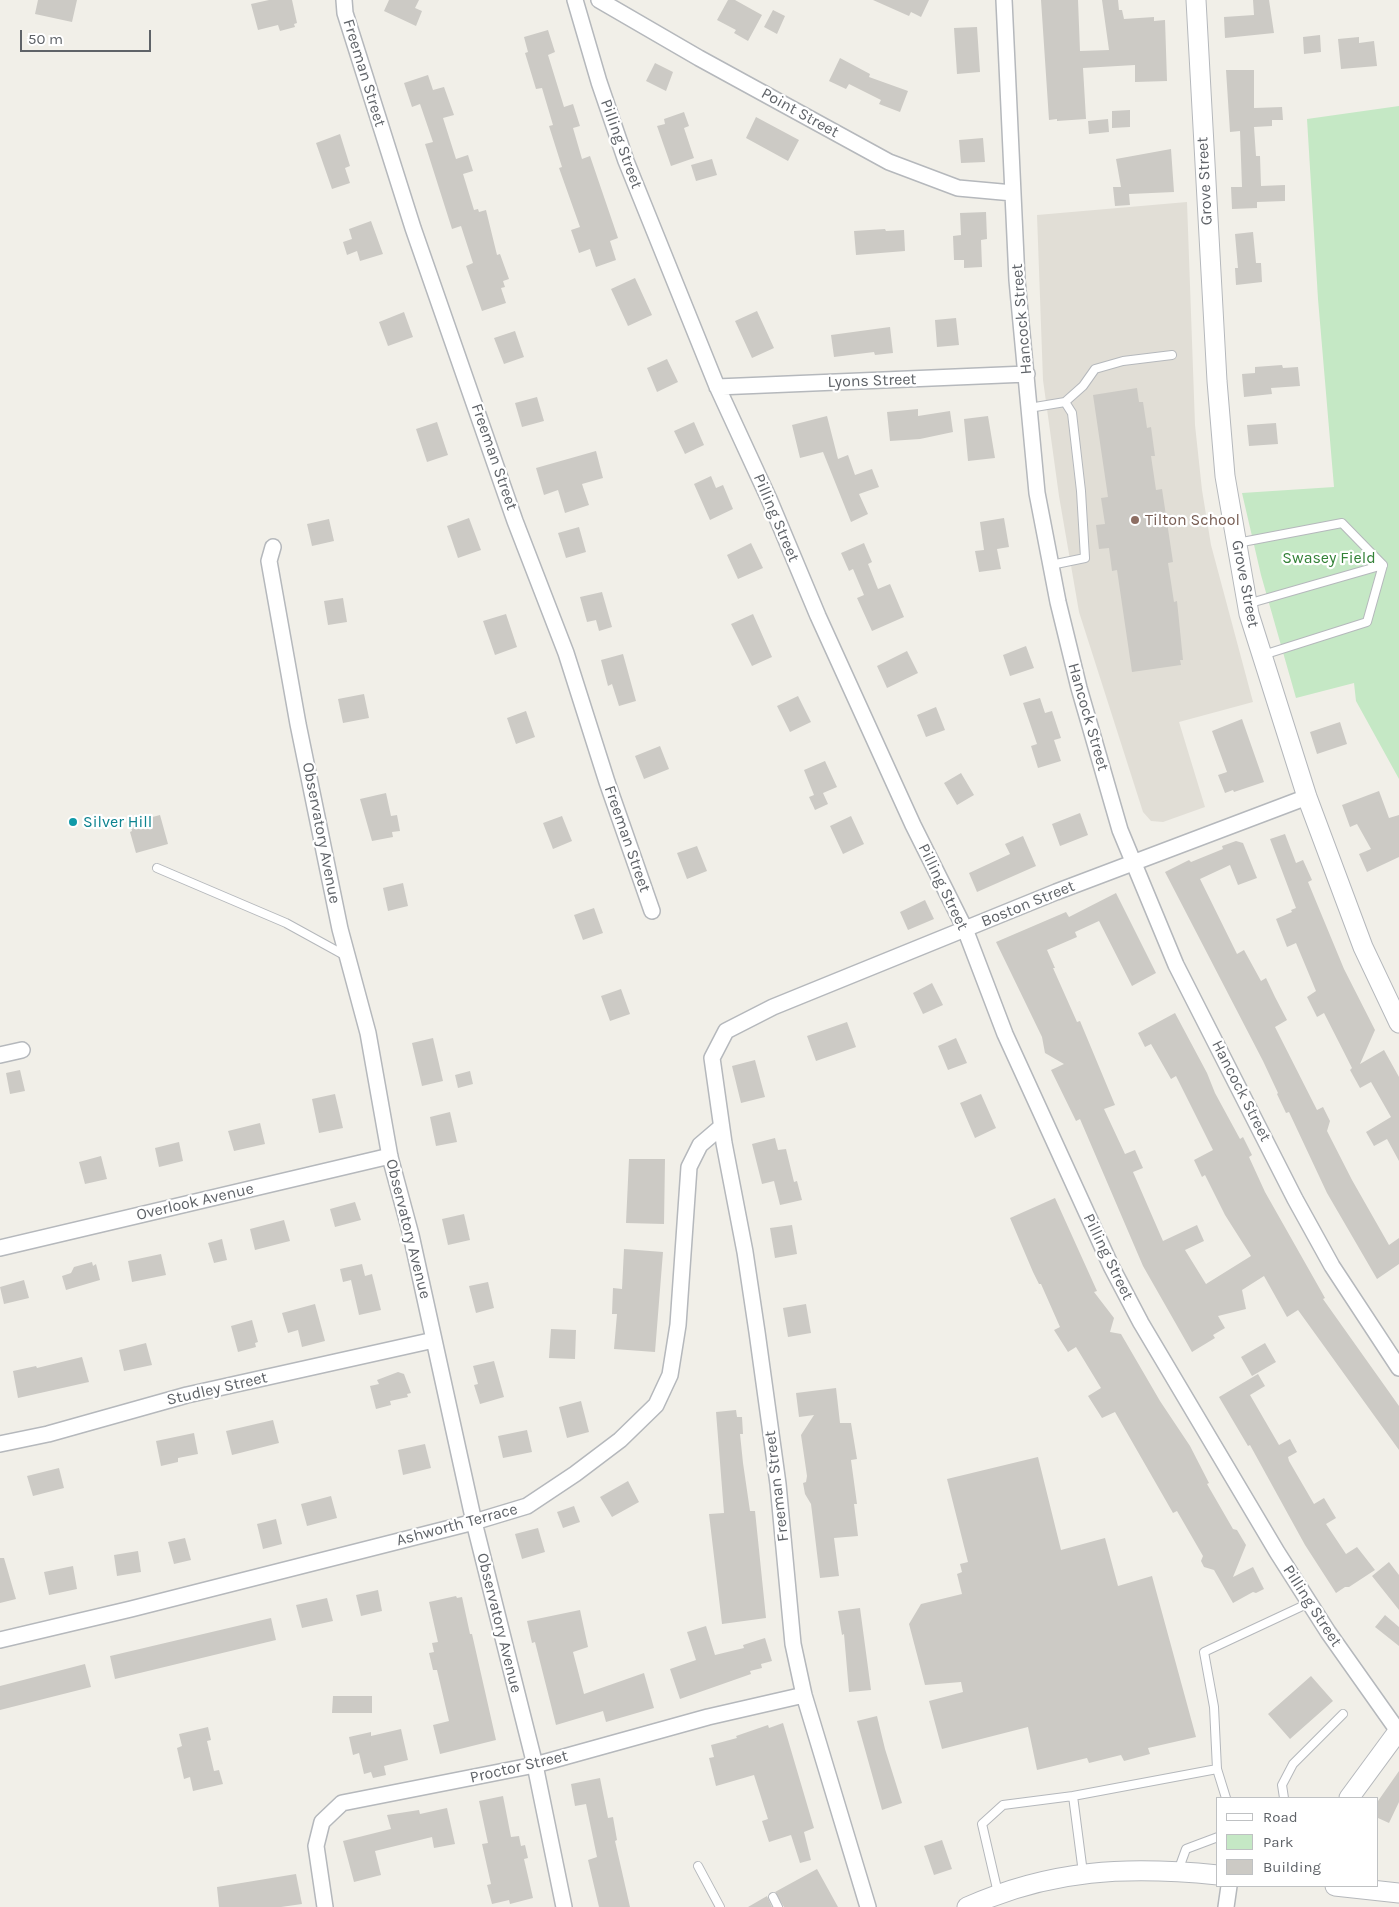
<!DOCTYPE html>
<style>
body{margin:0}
#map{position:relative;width:1399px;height:1907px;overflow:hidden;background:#f1efe8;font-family:Karla,sans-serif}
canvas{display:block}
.legend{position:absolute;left:1216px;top:1797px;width:162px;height:90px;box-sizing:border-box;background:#fff;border:1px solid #bfc1c3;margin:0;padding:6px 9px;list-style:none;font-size:15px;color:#5f6368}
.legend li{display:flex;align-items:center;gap:10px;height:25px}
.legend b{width:25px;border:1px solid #bfc1c3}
.scale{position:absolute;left:20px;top:30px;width:131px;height:22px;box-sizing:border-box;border:2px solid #5f6368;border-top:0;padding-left:6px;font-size:15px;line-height:18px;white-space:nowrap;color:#5f6368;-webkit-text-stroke:4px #fff;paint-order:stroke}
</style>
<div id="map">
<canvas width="1399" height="1907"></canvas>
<ul class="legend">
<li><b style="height:6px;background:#fff"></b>Road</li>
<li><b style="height:14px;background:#c5e8c5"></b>Park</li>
<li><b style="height:14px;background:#cccac5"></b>Building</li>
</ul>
<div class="scale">50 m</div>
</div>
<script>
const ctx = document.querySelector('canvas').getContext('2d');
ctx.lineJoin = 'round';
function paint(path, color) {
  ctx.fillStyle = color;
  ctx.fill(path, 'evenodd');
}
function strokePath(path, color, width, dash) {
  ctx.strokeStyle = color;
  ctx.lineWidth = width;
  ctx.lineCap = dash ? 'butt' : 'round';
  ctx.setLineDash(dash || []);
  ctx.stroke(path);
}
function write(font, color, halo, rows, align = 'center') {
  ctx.font = font + ' Karla,sans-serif';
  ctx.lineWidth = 4.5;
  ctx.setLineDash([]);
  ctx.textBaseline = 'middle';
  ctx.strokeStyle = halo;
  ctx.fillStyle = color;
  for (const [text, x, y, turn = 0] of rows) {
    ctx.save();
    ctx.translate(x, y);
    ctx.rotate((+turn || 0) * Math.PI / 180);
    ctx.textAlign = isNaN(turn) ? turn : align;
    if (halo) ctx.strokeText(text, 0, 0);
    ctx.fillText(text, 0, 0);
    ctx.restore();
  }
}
const education = new Path2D(`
 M1187 202 1195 425 1202 490 1211 545 1253 702 1179 722 1205 807 1163 822 1151 821 1143 812 1079 612 1059 496 1043 380 1037 215Z`);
const green = new Path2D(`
 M1399 106V779L1356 701 1354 683 1296 698 1261 575 1242 493 1334 487 1318 299 1307 119Z`);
const building = new Path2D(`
 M38 0H77L72 22 35 14Z
 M269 0H292L297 23 294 24 295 27 280 31 278 25 258 30 251 4Z
 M389 0H419L415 8 422 11 416 26 384 11Z
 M728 0H735L762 15 748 41 734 33 736 30 717 20Z
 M873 0H929L921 17 911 12 909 16Z
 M1041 0H1078L1080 51 1109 50 1102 0H1118L1119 10H1122L1124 19 1154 17V21L1165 20 1167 81 1135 82V65L1083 68 1086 119 1057 121V119L1049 120Z
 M1253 0H1269L1274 33 1225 38 1224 17 1254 15Z
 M773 10 785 16 777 34 764 27Z
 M977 27 980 72 957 74 954 28Z
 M548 30 555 52 548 55 564 107 573 104 580 126 573 128 582 159 590 156 618 238 610 241 616 260 596 267 590 249 579 253 571 230 580 227 559 168 562 167 549 126 553 125 542 88 536 89 525 53 528 52 524 37Z
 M1320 35 1321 52 1304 54 1303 37Z
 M1359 37V43L1374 41 1377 66 1341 69 1338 39Z
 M840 58 870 74 869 77 908 91 900 112 879 104 881 100 849 84 846 89 829 81Z
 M655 63 673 72 666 91 646 81Z
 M1226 70H1254V108L1282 107 1283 120H1272V126L1254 127 1256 156H1260L1261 186 1285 185V201L1257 202V208L1232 209 1231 187H1242L1240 131 1230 132Z
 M428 75 433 90 444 87 454 115 443 118 456 159 468 155 473 171 463 174 474 210 478 209 479 212 486 210 497 255 500 254 509 279 503 281 505 287 501 288 506 303 482 311 466 266 473 263 461 226 452 229 425 144 433 142 420 104 412 107 404 83Z
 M1130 110V127L1112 128V111Z
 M684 112 689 126 684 128 694 158 671 166 657 126 665 124 664 119Z
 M756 117 799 140 788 161 746 138Z
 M1108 119 1109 132 1089 134 1088 121Z
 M340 134 350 166 345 168 350 183 332 189 316 143Z
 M983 138 985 162 961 163 959 140Z
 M1171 149 1174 192 1129 194 1130 205 1115 206 1113 187H1121L1116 159Z
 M712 159 717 175 696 181 691 165Z
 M986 212 987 239 981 240 982 267 964 268V260H954L953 236 961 235 960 213Z
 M371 221 383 254 360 261 357 251 347 255 343 242 352 239 349 229Z
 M885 229 886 231 904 230 905 251 856 255 854 231Z
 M1253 232 1256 263H1261L1262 282 1236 285 1235 268H1238L1235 234Z
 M635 278 652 315 628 326 611 289Z
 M757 311 774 348 752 358 735 321Z
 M404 312 413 337 388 346 379 322Z
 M956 318 959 345 937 347 935 320Z
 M890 327 893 353 875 355 874 352 834 357 831 335Z
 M515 331 524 357 504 364 494 338Z
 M667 359 678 382 657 392 647 368Z
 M1282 365 1283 368 1298 367 1300 386 1271 388 1272 394 1244 397 1242 374 1255 373V367Z
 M1137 388 1139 402H1143L1147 428 1151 427 1155 456H1151L1156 490 1162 489 1173 562 1168 563 1174 602 1177 601 1183 660H1180L1181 665 1132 672 1117 570 1112 571 1109 548 1099 549 1096 525 1105 524 1101 498 1108 497 1093 395Z
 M537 397 544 421 522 427 515 403Z
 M918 409V416L950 411 953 432 920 439 890 441 887 412Z
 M827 416 838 459 848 455 855 475 872 469 879 487 859 494 868 514 851 522 823 452 800 458 792 425Z
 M988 416 995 458 968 461 964 419Z
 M437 422 448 455 427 462 416 429Z
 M694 422 704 445 685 454 674 431Z
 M1276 423 1278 444 1249 446 1247 425Z
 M596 451 603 478 582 484 589 505 565 513 558 490 544 495 536 468Z
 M711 476 716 488 723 485 733 509 710 520 694 484Z
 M469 518 481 550 458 558 447 526Z
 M1004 518 1009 547 997 549 1001 569 979 572 975 551 984 550 980 522Z
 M329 519 334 541 312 546 307 524Z
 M579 527 586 552 566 558 558 533Z
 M751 543 763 568 738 579 727 555Z
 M864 543 872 562 868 564 878 589 890 584 904 617 872 631 857 598 864 595 853 569 849 571 841 553Z
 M602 592 612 627 599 631 596 620 587 622 580 597Z
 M343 598 347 622 328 625 324 601Z
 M506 614 517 647 495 655 483 621Z
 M753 614 772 657 752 666 731 624Z
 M1026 646 1034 668 1010 676 1003 655Z
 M907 651 918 673 887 688 877 666Z
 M623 654 636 701 619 706 612 684 608 686 601 660Z
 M364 694 369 718 343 723 338 699Z
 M798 696 811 722 790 732 777 706Z
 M1040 698 1045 713 1052 711 1061 738 1054 740 1061 761 1038 768 1031 746 1037 744 1023 703Z
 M936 707 945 730 926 737 917 715Z
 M526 711 535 737 516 744 507 718Z
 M1242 719 1264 782 1234 792 1233 790 1225 793 1218 775 1227 772 1212 731Z
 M1340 722 1347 744 1317 754 1310 732Z
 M660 746 669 769 644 779 635 756Z
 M825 761 837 787 823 793 828 804 815 810 809 797 814 795 804 770Z
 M961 773 974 795 957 805 944 783Z
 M1379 791 1389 818 1399 815V857L1367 872 1359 854 1371 849 1357 824 1350 827 1342 805Z
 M386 793 391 816 397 815 400 831 392 832 393 837 372 841 360 799Z
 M1080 813 1088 835 1060 846 1052 824Z
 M160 815 168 844 136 853 130 832 132 831 130 823Z
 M562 816 572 841 553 849 543 823Z
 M851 816 864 844 843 854 830 826Z
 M1285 834 1296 863 1303 860 1312 880 1308 882 1344 969 1375 1030 1360 1064 1384 1050 1399 1077V1161L1387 1139 1374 1146 1366 1132 1391 1117 1371 1082 1360 1088 1350 1070 1352 1068 1324 1013 1317 1017 1307 997 1316 991 1296 943 1287 947 1276 919 1292 912 1291 910 1296 908 1270 839Z
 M1023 836 1036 866 977 892 969 873 1010 854 1005 844Z
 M1236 841 1243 843 1257 878 1238 885 1230 865 1200 879 1237 954 1244 950 1261 981 1266 978 1275 997 1287 1020 1275 1027 1317 1110 1323 1107 1330 1121 1327 1131 1352 1180 1389 1245 1399 1238V1264L1377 1279 1327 1193 1289 1112 1286 1113 1277 1094 1278 1093 1263 1061 1165 872 1189 860 1191 862 1223 849 1222 846Z
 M697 846 707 871 687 879 677 853Z
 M403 883 408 906 388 911 383 888Z
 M1116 893 1156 973 1132 986 1099 921 1075 932 1077 937 1047 950 1055 968H1053L1077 1022 1080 1021 1115 1105 1104 1109 1125 1154 1135 1150 1143 1168 1133 1172 1163 1241 1197 1225 1204 1241 1185 1250 1206 1284 1251 1256 1225 1215 1205 1175 1202 1177 1194 1160 1213 1150 1176 1076 1171 1079 1151 1044 1145 1047 1138 1033 1175 1013 1207 1073 1215 1093 1240 1139 1243 1137 1252 1155 1249 1157 1265 1192 1325 1298 1323 1299 1399 1406V1450L1298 1310 1287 1317 1264 1276 1242 1290 1246 1309 1218 1316 1225 1328 1213 1335 1215 1338 1192 1352 1143 1266 1080 1119 1076 1121 1051 1070 1064 1064 1045 1053 1042 1037 996 942 1066 912 1069 917Z
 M925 900 934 919 908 930 900 912Z
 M594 908 603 933 583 940 574 915Z
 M932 983 943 1005 923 1014 913 993Z
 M621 989 630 1014 610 1021 601 996Z
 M847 1022 856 1047 816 1061 807 1036Z
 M433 1038 443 1081 422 1086 412 1043Z
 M956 1038 967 1063 948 1070 938 1046Z
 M755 1060 765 1097 741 1103 732 1066Z
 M20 1070 25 1091 10 1094 6 1073Z
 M470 1071 473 1084 458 1088 455 1075Z
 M335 1094 343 1128 319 1133 312 1099Z
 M981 1094 996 1128 975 1138 960 1103Z
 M450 1112 457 1142 436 1146 430 1117Z
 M260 1123 265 1144 234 1151 228 1131Z
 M775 1138 778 1150 786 1149 794 1182 797 1181 802 1200 780 1205 774 1181 762 1184 752 1144Z
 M179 1142 183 1161 159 1167 155 1148Z
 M101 1156 107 1179 85 1184 79 1162Z
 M629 1159H665L664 1224 626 1223Z
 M1055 1198 1097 1291 1094 1292 1114 1318 1110 1332 1121 1334 1160 1401 1190 1446 1209 1483 1207 1484 1233 1529 1237 1530 1246 1545 1233 1577 1253 1567 1264 1589 1256 1593 1253 1592 1233 1603 1214 1570 1204 1567 1201 1561 1203 1556 1177 1511 1173 1513 1115 1412 1102 1418 1088 1396 1101 1388 1076 1347 1068 1352 1054 1330 1060 1327 1041 1284H1039L1033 1272 1010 1218Z
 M355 1202 361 1220 335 1227 330 1209Z
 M464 1214 470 1240 448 1245 442 1219Z
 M284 1220 290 1241 255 1250 250 1229Z
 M792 1225 797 1254 775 1258 770 1228Z
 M222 1239 227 1260 214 1263 208 1243Z
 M624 1249 663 1252 655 1352 614 1349 617 1314H612L613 1288 622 1289Z
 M161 1254 166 1275 132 1282 128 1261Z
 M92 1262 93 1266 96 1264 100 1280 66 1290 62 1276 71 1273 74 1267Z
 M362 1264 365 1276 372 1274 381 1310 359 1315 351 1280 343 1282 340 1269Z
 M24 1280 29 1298 4 1304 0 1287Z
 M488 1282 494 1308 476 1313 469 1286Z
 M315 1304 325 1341 302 1347 298 1330 288 1333 282 1313Z
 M806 1304 811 1333 788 1337 783 1308Z
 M252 1320 258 1342 255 1343 256 1347 238 1352 231 1326Z
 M551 1329 576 1330 575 1359 549 1358Z
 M146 1343 152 1365 124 1371 119 1350Z
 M1265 1343 1276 1362 1252 1376 1241 1357Z
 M82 1357 89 1382 18 1398 13 1371 36 1366 37 1368Z
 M494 1361 504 1397 480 1404 474 1385 478 1384 473 1366Z
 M398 1372 404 1374 411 1393 407 1394 408 1397 390 1401 391 1405 376 1409 370 1386 379 1384 377 1380Z
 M1258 1374 1265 1386 1250 1395 1279 1445 1290 1439 1297 1452 1288 1457 1289 1461 1314 1504 1324 1498 1336 1518 1326 1524 1346 1554 1357 1547 1375 1570 1349 1587H1345L1336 1593 1305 1545 1250 1445 1248 1446 1219 1397Z
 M836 1388 840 1423H851L857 1459 851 1460 857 1504H854L858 1536 834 1538 839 1576 820 1578 811 1504 805 1494 803 1483 806 1482 807 1476 801 1435 814 1415 799 1417 796 1393Z
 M581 1401 589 1432 567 1438 559 1407Z
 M736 1410 737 1417H742L743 1434H740L743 1463 750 1511H755L766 1618 722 1624 709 1514 724 1513 716 1412Z
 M273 1420 279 1443 232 1455 226 1431Z
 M527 1430 532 1452 503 1458 498 1436Z
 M194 1433 198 1454 178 1458V1462L161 1466 156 1441Z
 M425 1444 431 1468 403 1475 398 1450Z
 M1038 1457 1061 1550 1105 1538 1118 1586 1152 1576 1196 1737 1148 1748 1150 1754 1124 1761 1121 1755 1089 1763 1087 1758 1037 1770 1028 1727 942 1749 929 1701 963 1692 961 1682 925 1685 909 1624 921 1604 962 1594 957 1574 962 1572 960 1564 968 1562 947 1479Z
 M59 1468 64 1488 33 1496 27 1476Z
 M628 1481 639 1502 612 1517 600 1497Z
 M331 1496 337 1518 307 1526 301 1504Z
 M574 1506 580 1522 563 1528 557 1512Z
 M276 1519 282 1544 263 1549 257 1524Z
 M538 1528 545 1552 522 1559 515 1534Z
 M185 1538 191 1560 174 1564 168 1542Z
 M138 1551 141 1572 117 1576 114 1555Z
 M0 1558H4L16 1599 0 1603Z
 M1389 1562 1399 1575V1610L1372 1576Z
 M73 1566 77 1589 49 1595 44 1572Z
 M378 1590 382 1611 361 1616 356 1595Z
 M456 1596 457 1598 462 1597 470 1634H472L496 1740 440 1754 433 1725 449 1721 437 1670H433L429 1653 434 1652 432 1643 438 1642 429 1602Z
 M327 1598 333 1621 302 1628 296 1605Z
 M860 1608 871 1690 849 1692 844 1634 842 1635 838 1611Z
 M580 1610 588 1647 573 1652 584 1694 644 1673 654 1708 606 1722 603 1711 556 1725 535 1642 532 1643 527 1621Z
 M1385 1615 1399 1627V1646L1375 1627Z
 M271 1618 276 1640 115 1679 110 1656Z
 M706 1626 715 1655 744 1648 743 1645 765 1638 772 1661 761 1664 762 1668 750 1671 751 1674 680 1699 670 1669 696 1660 687 1632Z
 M85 1664 91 1687 0 1710V1686Z
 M1311 1676 1333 1701 1290 1739 1268 1714Z
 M333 1696H372V1713H332Z
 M877 1716 885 1749 902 1803 882 1810 857 1721Z
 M783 1723 814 1828 804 1832 811 1860 800 1863 791 1835 769 1842 762 1821 768 1819 754 1775 716 1786 709 1758 714 1757 711 1745 737 1738 736 1736 768 1725 769 1728Z
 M208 1727 211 1740 207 1741 214 1771 219 1770 223 1784 193 1791 190 1777 184 1779 177 1748 182 1746 179 1734Z
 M401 1729 408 1760 384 1766 386 1775 373 1778 371 1772 364 1774 359 1753 353 1755 349 1737 371 1732V1736Z
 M1399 1771V1802L1389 1823 1378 1818V1801Z
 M600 1778 608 1818 613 1817 617 1840 615 1841 630 1907H599L588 1860 597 1857 586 1804 575 1806 571 1784Z
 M503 1796 511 1837 519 1836 521 1846 525 1845 528 1858 524 1859 533 1898 510 1904 509 1900 492 1904 487 1885 491 1884 482 1844 488 1843 479 1801Z
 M447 1808 455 1844 434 1848 432 1837 375 1851 381 1875 354 1882 343 1841 391 1829 387 1815 419 1810 420 1814Z
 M942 1840 952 1869 934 1875 924 1846Z
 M817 1869 838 1907H784L775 1892Z
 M296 1874 302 1904 281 1907H219L217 1887Z
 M767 1896 772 1907H748Z`);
const service = new Path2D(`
 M1065 402 1083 386 1095 369 1123 361 1172 355
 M1029 408 1065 402 1072 413 1081 491 1085 558 1051 565
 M1237 543 1342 523 1383 565 1367 622 1263 655
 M1247 604 1383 565
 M157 868 286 923 346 956
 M1226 1798 1217 1769 1214 1707 1204 1652 1309 1603
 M1284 1798 1282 1785 1293 1764 1343 1714
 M698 1866 720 1907
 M1178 1871 1186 1849 1218 1837
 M1083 1873 1073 1796 1217 1769
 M998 1893 982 1824 1003 1805 1073 1796
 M773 1897 778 1907`);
const minor = new Path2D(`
 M344 0 345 13 413 228 515 521 566 653 607 782 652 911
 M575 0 599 82 626 161 716 384 769 499 818 616 913 825 965 929 1005 1034 1111 1266 1141 1323 1277 1552 1328 1632 1398 1731
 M599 0 699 58 889 162 958 188 1013 193
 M1004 0 1017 280 1037 493 1058 602 1079 688 1120 830 1176 965 1295 1199 1332 1266 1399 1368
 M717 387 1027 374
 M273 547 269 561 298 724 340 929 368 1033 390 1157 411 1235 474 1522 535 1765 564 1907
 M0 1055 22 1050
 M0 1248 390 1156
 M0 1444 48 1434 187 1395 434 1340
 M0 1640 131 1609 474 1522 527 1506 575 1474 620 1440 656 1405 670 1375 678 1325 689 1167 700 1145 721 1127
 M325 1907 316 1846 322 1822 342 1803 535 1765 708 1717 804 1695
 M868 1907 804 1695 793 1644 778 1484 757 1332 745 1252 724 1143 712 1058 726 1031 773 1007 1056 892 1307 797
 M1226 1907 1229 1886`);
const tertiary = new Path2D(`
 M1196 0 1217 381 1225 476 1249 614 1307 797 1363 947 1399 1023
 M1349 1798 1399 1730
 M1335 1886 1399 1893
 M967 1907C1052 1869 1127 1866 1218 1875`);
const markers = [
 [1135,520,5,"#8d6e63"],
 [73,822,5,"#0f9aa8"]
];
const streetNames = [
 ["Freeman Street",364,73,73],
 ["Point Street",800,113,29],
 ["Pilling Street",621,144,70],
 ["Grove Street",1205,181,-93],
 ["Hancock Street",1022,319,-95],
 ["Lyons Street",872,381,-2],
 ["Freeman Street",494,457,71],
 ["Pilling Street",776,518,67],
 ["Grove Street",1245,584,79],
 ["Hancock Street",1088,717,74],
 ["Observatory Avenue",321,833,79],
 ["Freeman Street",627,839,71],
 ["Pilling Street",943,887,64],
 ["Boston Street",1028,904,-22],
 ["Hancock Street",1241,1091,63],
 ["Overlook Avenue",195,1202,-13],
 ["Observatory Avenue",408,1229,76],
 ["Pilling Street",1108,1257,64],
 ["Studley Street",217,1389,-13],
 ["Freeman Street",777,1486,-97],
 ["Ashworth Terrace",457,1525,-15],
 ["Pilling Street",1312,1606,57],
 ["Observatory Avenue",499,1623,76],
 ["Proctor Street",519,1767,-13]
];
const educationNames = [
 ["Tilton School",1145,520]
];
const parkNames = [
 ["Swasey Field",1329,558]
];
const cultureNames = [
 ["Silver Hill",83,822]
];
paint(education, '#e1ded6');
paint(green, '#c5e8c5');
paint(building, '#cccac5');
strokePath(service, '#b5b8bc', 10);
strokePath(minor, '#b5b8bc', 18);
strokePath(tertiary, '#b5b8bc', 21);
strokePath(service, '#fff', 8);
strokePath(minor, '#fff', 15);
strokePath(tertiary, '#fff', 19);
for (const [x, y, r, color] of markers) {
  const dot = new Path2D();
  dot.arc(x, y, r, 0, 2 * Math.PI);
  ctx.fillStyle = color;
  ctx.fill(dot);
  strokePath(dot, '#fff', 2);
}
write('16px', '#5f6368', '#fff', streetNames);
write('16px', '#785e54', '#fff', educationNames, 'left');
write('16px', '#348238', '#fff', parkNames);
write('16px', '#0d838f', '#fff', cultureNames, 'left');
</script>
